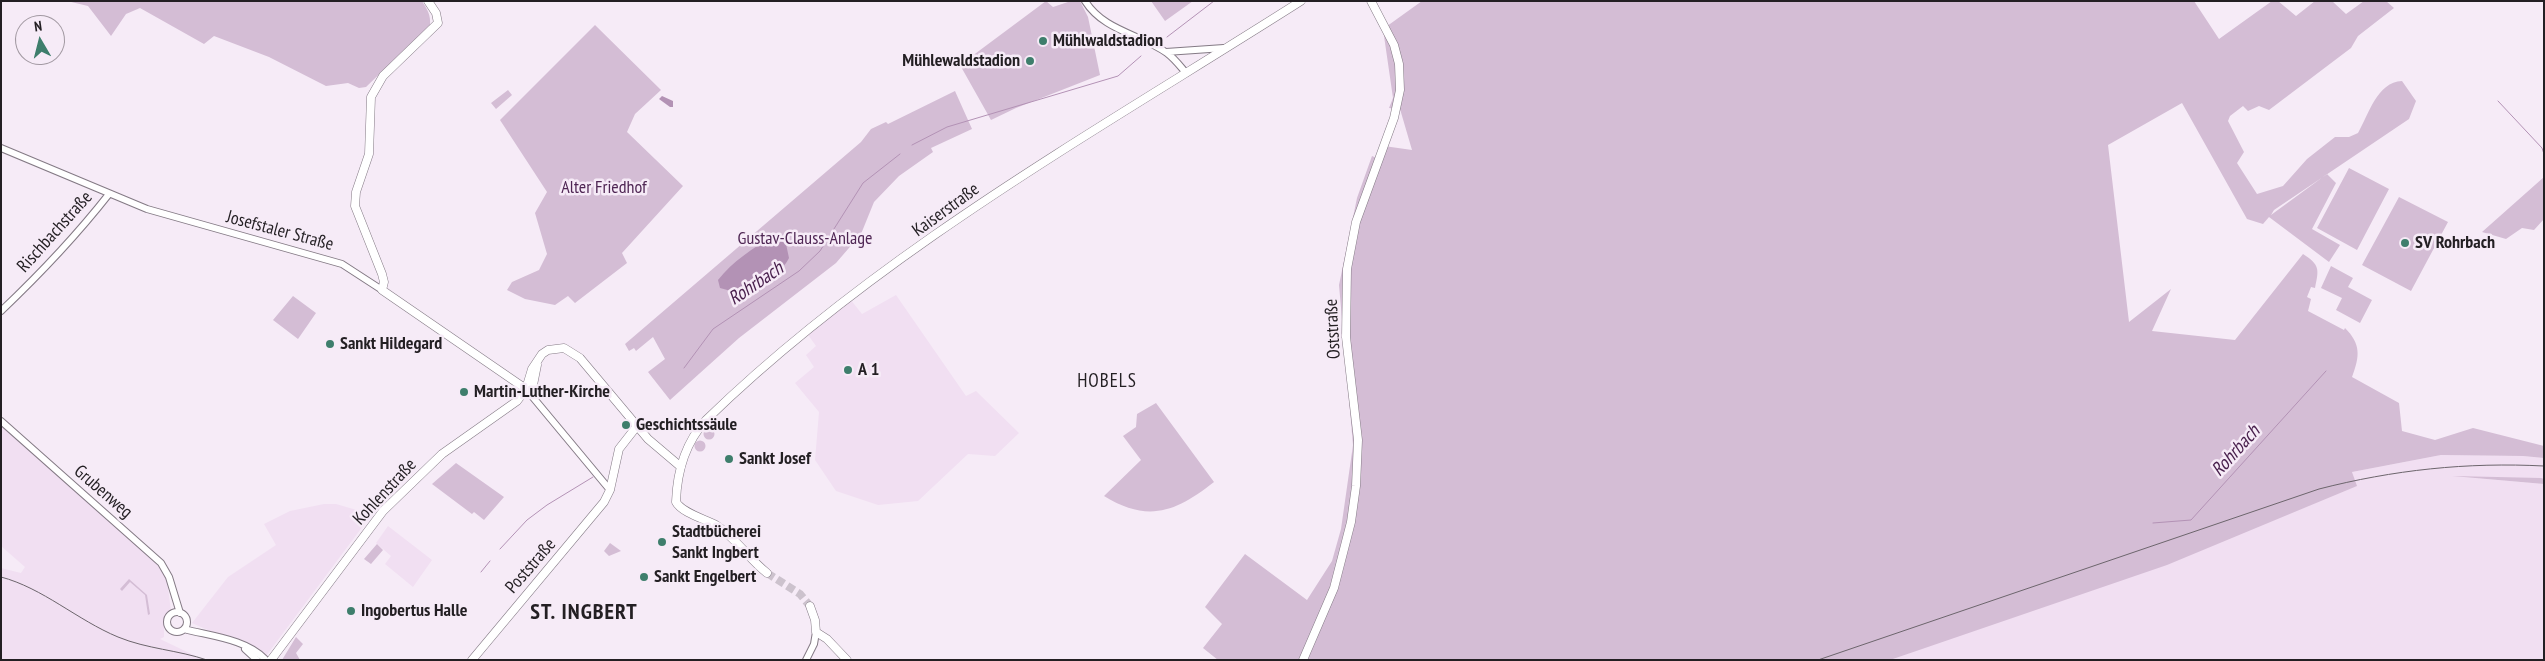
<!DOCTYPE html>
<meta charset="utf-8">
<style>
body{margin:0}
#map{position:relative;width:2545px;height:661px;overflow:hidden;background:#f6ebf7;font-family:"PT Sans Narrow",sans-serif}
canvas{display:block}
.frame{position:absolute;inset:0;border:2px solid #231f23;pointer-events:none}
.north{position:absolute;left:15px;top:15px;width:50px;height:50px;box-sizing:border-box;background:#f6ebf7;border:1px solid #a299a2;border-radius:50%;rotate:352deg;font-size:14px;font-weight:700;line-height:20px;text-align:center;color:#231f23}
.north::after{content:'';display:block;margin:auto;width:18px;height:22px;background:#3e7e6c;clip-path:polygon(50% 0,100% 100%,50% 72%,0 100%)}
</style>
<div id="map">
<canvas width="2545" height="661"></canvas>
<div class="frame"></div>
<div class="north">N</div>
</div>
<script>
const ctx = document.querySelector('canvas').getContext('2d');
ctx.lineJoin = 'round';
function paint(path, color) {
  ctx.fillStyle = color;
  ctx.fill(path, 'evenodd');
}
function strokePath(path, color, width, dash) {
  ctx.strokeStyle = color;
  ctx.lineWidth = width;
  ctx.lineCap = dash ? 'butt' : 'round';
  ctx.setLineDash(dash || []);
  ctx.stroke(path);
}
function write(font, color, halo, rows, align = 'center') {
  ctx.font = font + ' "PT Sans Narrow",sans-serif';
  ctx.lineWidth = 5;
  ctx.setLineDash([]);
  ctx.textBaseline = 'middle';
  ctx.strokeStyle = halo;
  ctx.fillStyle = color;
  for (const [text, x, y, turn = 0] of rows) {
    ctx.save();
    ctx.translate(x, y);
    ctx.rotate((+turn || 0) * Math.PI / 180);
    ctx.textAlign = isNaN(turn) ? turn : align;
    if (halo) ctx.strokeText(text, 0, 0);
    ctx.fillText(text, 0, 0);
    ctx.restore();
  }
}
const built = new Path2D(`
 M896 295 966 396 976 391 1019 433 995 456 968 454 918 501 878 505 836 491 815 460 819 412 795 383 814 367 806 355 816 346 806 332 850 299 862 314Z
 M1 425 155 560 167 580 171 611 164 620V637L160 639 204 660H1V568L21 573 25 567 1 546Z
 M2441 455 2523 456 2544 458V479L2463 477 2544 484V660H1890L2356 486 2352 472Z
 M324 504H336L360 511 365 518 363 526 266 656 192 623 228 577 276 545 264 524 290 511Z
 M388 526 432 560 413 587 385 564 391 556 376 543Z`);
const green = new Path2D(`
 M67 1H422C427 9 431 15 430 25L366 87 359 88 348 83 326 86 269 57 214 36 204 44 140 8 126 14 111 36 88 6Z
 M1046 1 1053 7 1071 1H1080L1088 17 1100 75 1016 108 991 120 960 65Z
 M1151 1H1193L1165 21Z
 M1422 1H2194L2219 39 2272 1H2278L2296 16 2315 1H2332L2346 14 2364 1H2386L2394 8 2358 36 2351 48 2269 110 2259 106 2248 111 2243 106 2230 116 2228 121 2244 152 2237 163 2257 194 2283 186 2307 159 2335 137H2349L2358 133C2369 114 2377 82 2402 81L2416 101 2409 119 2274 210 2271 215 2327 174 2336 183 2312 229 2340 245 2329 262 2269 217 2263 224 2247 219 2182 103 2108 145 2129 322 2171 289 2152 331 2235 340 2303 254C2320 265 2319 269 2315 288L2311 287 2307 297 2311 299 2308 311 2344 330 2345 328C2361 344 2360 356 2352 377L2399 403 2402 431 2435 440 2473 428 2544 446V458L2523 456 2441 455 2352 472 2357 486 2167 565 1890 660H1218L1203 648 1222 624 1205 607 1245 554 1307 600 1332 561 1341 529 1353 445 1339 285 1357 198 1372 156 1379 159 1384 146 1412 150 1400 109 1389 108 1393 98 1383 29Z
 M595 25 661 90 635 114 627 132 683 186 622 253 627 263 575 303 568 296 555 305 525 299 507 290 512 282 539 270 547 254 535 213 547 192 500 120Z
 M508 90 512 95 496 109 491 103Z
 M955 91 972 129 931 148 933 152 899 176 874 202 861 234 836 263 739 338 670 400 648 372 665 359 653 337 636 351 634 348 629 351 625 344 861 142 871 129 886 122 888 124Z
 M2349 168 2389 189 2357 250 2317 228Z
 M2544 177V219L2534 230 2522 228 2506 239 2482 232Z
 M2399 197 2448 222 2411 291 2362 265Z
 M2331 266 2353 278 2348 287 2372 300 2360 323 2336 310 2342 298 2321 288Z
 M293 296 316 313 298 339 273 320Z
 M1156 403 1214 482C1176 512 1148 523 1104 496L1141 460 1123 436 1136 427 1137 414Z
 M703.5 434a5.5 5.5 0 1 1 11 0a5.5 5.5 0 1 1-11 0Z
 M694.5 446a5.5 5.5 0 1 1 11 0a5.5 5.5 0 1 1-11 0Z
 M456 463 504 497 484 520 474 512 472 514 432 484Z
 M2452 476 2541 478 2544 479V484Z
 M610 543 621 551 609 556 604 551Z
 M377 544 383 550 371 564 364 559Z
 M129 579 147 595 150 614 148 615 145 595 130 582 122 591 120 589Z
 M296 637 303 644 296 653 300 660H282Z`);
const water = new Path2D(`
 M662 96 673 101V107H670L659 99Z
 M774 236 786 244 789 258C783 270 765 286 751 287 742 288 740 286 731 291L720 288 718 280C732 262 754 247 774 236Z`);
const stream = new Path2D(`
 M1167 37 1214 1
 M2498 101 2542 148 2544 154
 M912 145 947 127 1118 76 1141 56
 M684 368 713 329 799 271 820 251 863 183 900 154
 M2153 523 2191 520 2326 371
 M500 549 527 520 547 505 593 477
 M481 572 490 561`);
const secondaryTunnel = new Path2D(`
 M767 573 800 594 810 606`);
const tertiary = new Path2D(`
 M1085 1C1104 31 1140 34 1167 53 1175 59 1180 66 1186 73
 M1166 52 1224 48
 M1 148 147 209 342 264 382 290
 M1 311C40 274 76 236 109 194
 M526 389 610 490
 M1 421 161 563 169 577 180 613
 M167 622a10 10 0 1 1 20 0a10 10 0 1 1-20 0Z
 M184 629C210 636 246 639 265 659
 M245 649 257 660
 M806 660 814 644 816 632`);
const secondary = new Path2D(`
 M428 1 436 13 438 23 383 76 371 97 369 154 356 192 355 206 382 274 384 282 382 290 526 389
 M526 389 533 385 537 365
 M767 573C749 559 735 537 716 525 705 519 682 513 676 502 677 471 685 443 706 420 881 250 1097 131 1301 1
 M810 606 815 620 816 632 827 639 847 660
 M271 660 383 511 442 454 517 401 526 389 532 369 542 354 548 350 564 348 580 358 648 439 681 467
 M472 660 604 502 610 490 619 449 637 426
 M1303 660 1334 588 1351 522 1356 486 1358 440 1346 337 1347 269 1356 222 1394 118 1400 90 1399 64 1394 45 1371 1`);
const rail = new Path2D(`
 M1 577C43 588 77 620 118 637 147 649 178 650 207 660
 M1818 660 2319 489C2393 470 2467 462 2544 466`);
const markers = [
 [1043,41,5,"#3e7e6c"],
 [1030,61,5,"#3e7e6c"],
 [2405,243,5,"#3e7e6c"],
 [330,344,5,"#3e7e6c"],
 [848,370,5,"#3e7e6c"],
 [464,392,5,"#3e7e6c"],
 [626,425,5,"#3e7e6c"],
 [729,459,5,"#3e7e6c"],
 [662,542,5,"#3e7e6c"],
 [644,577,5,"#3e7e6c"],
 [351,611,5,"#3e7e6c"]
];
const poiNames = [
 ["Mühlwaldstadion",1053,41],
 ["Mühlewaldstadion",1020,61,"right"],
 ["SV Rohrbach",2415,243],
 ["Sankt Hildegard",340,344],
 ["A 1",858,370],
 ["Martin-Luther-Kirche",474,392],
 ["Geschichtssäule",636,425],
 ["Sankt Josef",739,459],
 ["Stadtbücherei",672,532],
 ["Sankt Ingbert",672,553],
 ["Sankt Engelbert",654,577],
 ["Ingobertus Halle",361,611]
];
const parkNames = [
 ["Alter Friedhof",604,188],
 ["Gustav-Clauss-Anlage",805,239]
];
const streetNames = [
 ["Kaiserstraße",946,210,-36],
 ["Josefstaler Straße",280,231,15],
 ["Rischbachstraße",55,232,-48],
 ["Oststraße",1333,329,-93],
 ["Grubenweg",103,492,41],
 ["Kohlenstraße",385,492,-47],
 ["Poststraße",531,566,-49]
];
const waterNames = [
 ["Rohrbach",756,284,-34],
 ["Rohrbach",2236,451,-48]
];
const neighbourhoodNames = [
 ["HOBELS",1107,382]
];
const districtNames = [
 ["ST. INGBERT",584,613]
];
paint(built, '#f1dff2');
paint(green, '#d4bdd5');
paint(water, '#b392b5');
strokePath(stream, '#b392b5', 1);
strokePath(secondaryTunnel, '#ccc2cd', 8, [8, 4]);
strokePath(tertiary, '#847a85', 8);
strokePath(secondary, '#847a85', 9);
strokePath(tertiary, '#fff', 6);
strokePath(secondary, '#fff', 8);
strokePath(rail, '#6c656c', 1);
for (const [x, y, r, color] of markers) {
  const dot = new Path2D();
  dot.arc(x, y, r, 0, 2 * Math.PI);
  ctx.fillStyle = color;
  ctx.fill(dot);
  strokePath(dot, '#f6ebf7', 2);
}
write('bold 18px', '#231f23', '#f6ebf7', poiNames, 'left');
write('18px', '#4f2654', '#f6ebf7', parkNames);
write('18px', '#231f23', '#f6ebf7', streetNames);
write('italic 19px', '#49204d', '#f6ebf7', waterNames);
ctx.letterSpacing = '1px';
write('19px', '#231f23', '#f6ebf7', neighbourhoodNames);
ctx.letterSpacing = '0px';
ctx.letterSpacing = '1px';
write('bold 22px', '#231f23', '#f6ebf7', districtNames);
ctx.letterSpacing = '0px';
</script>
